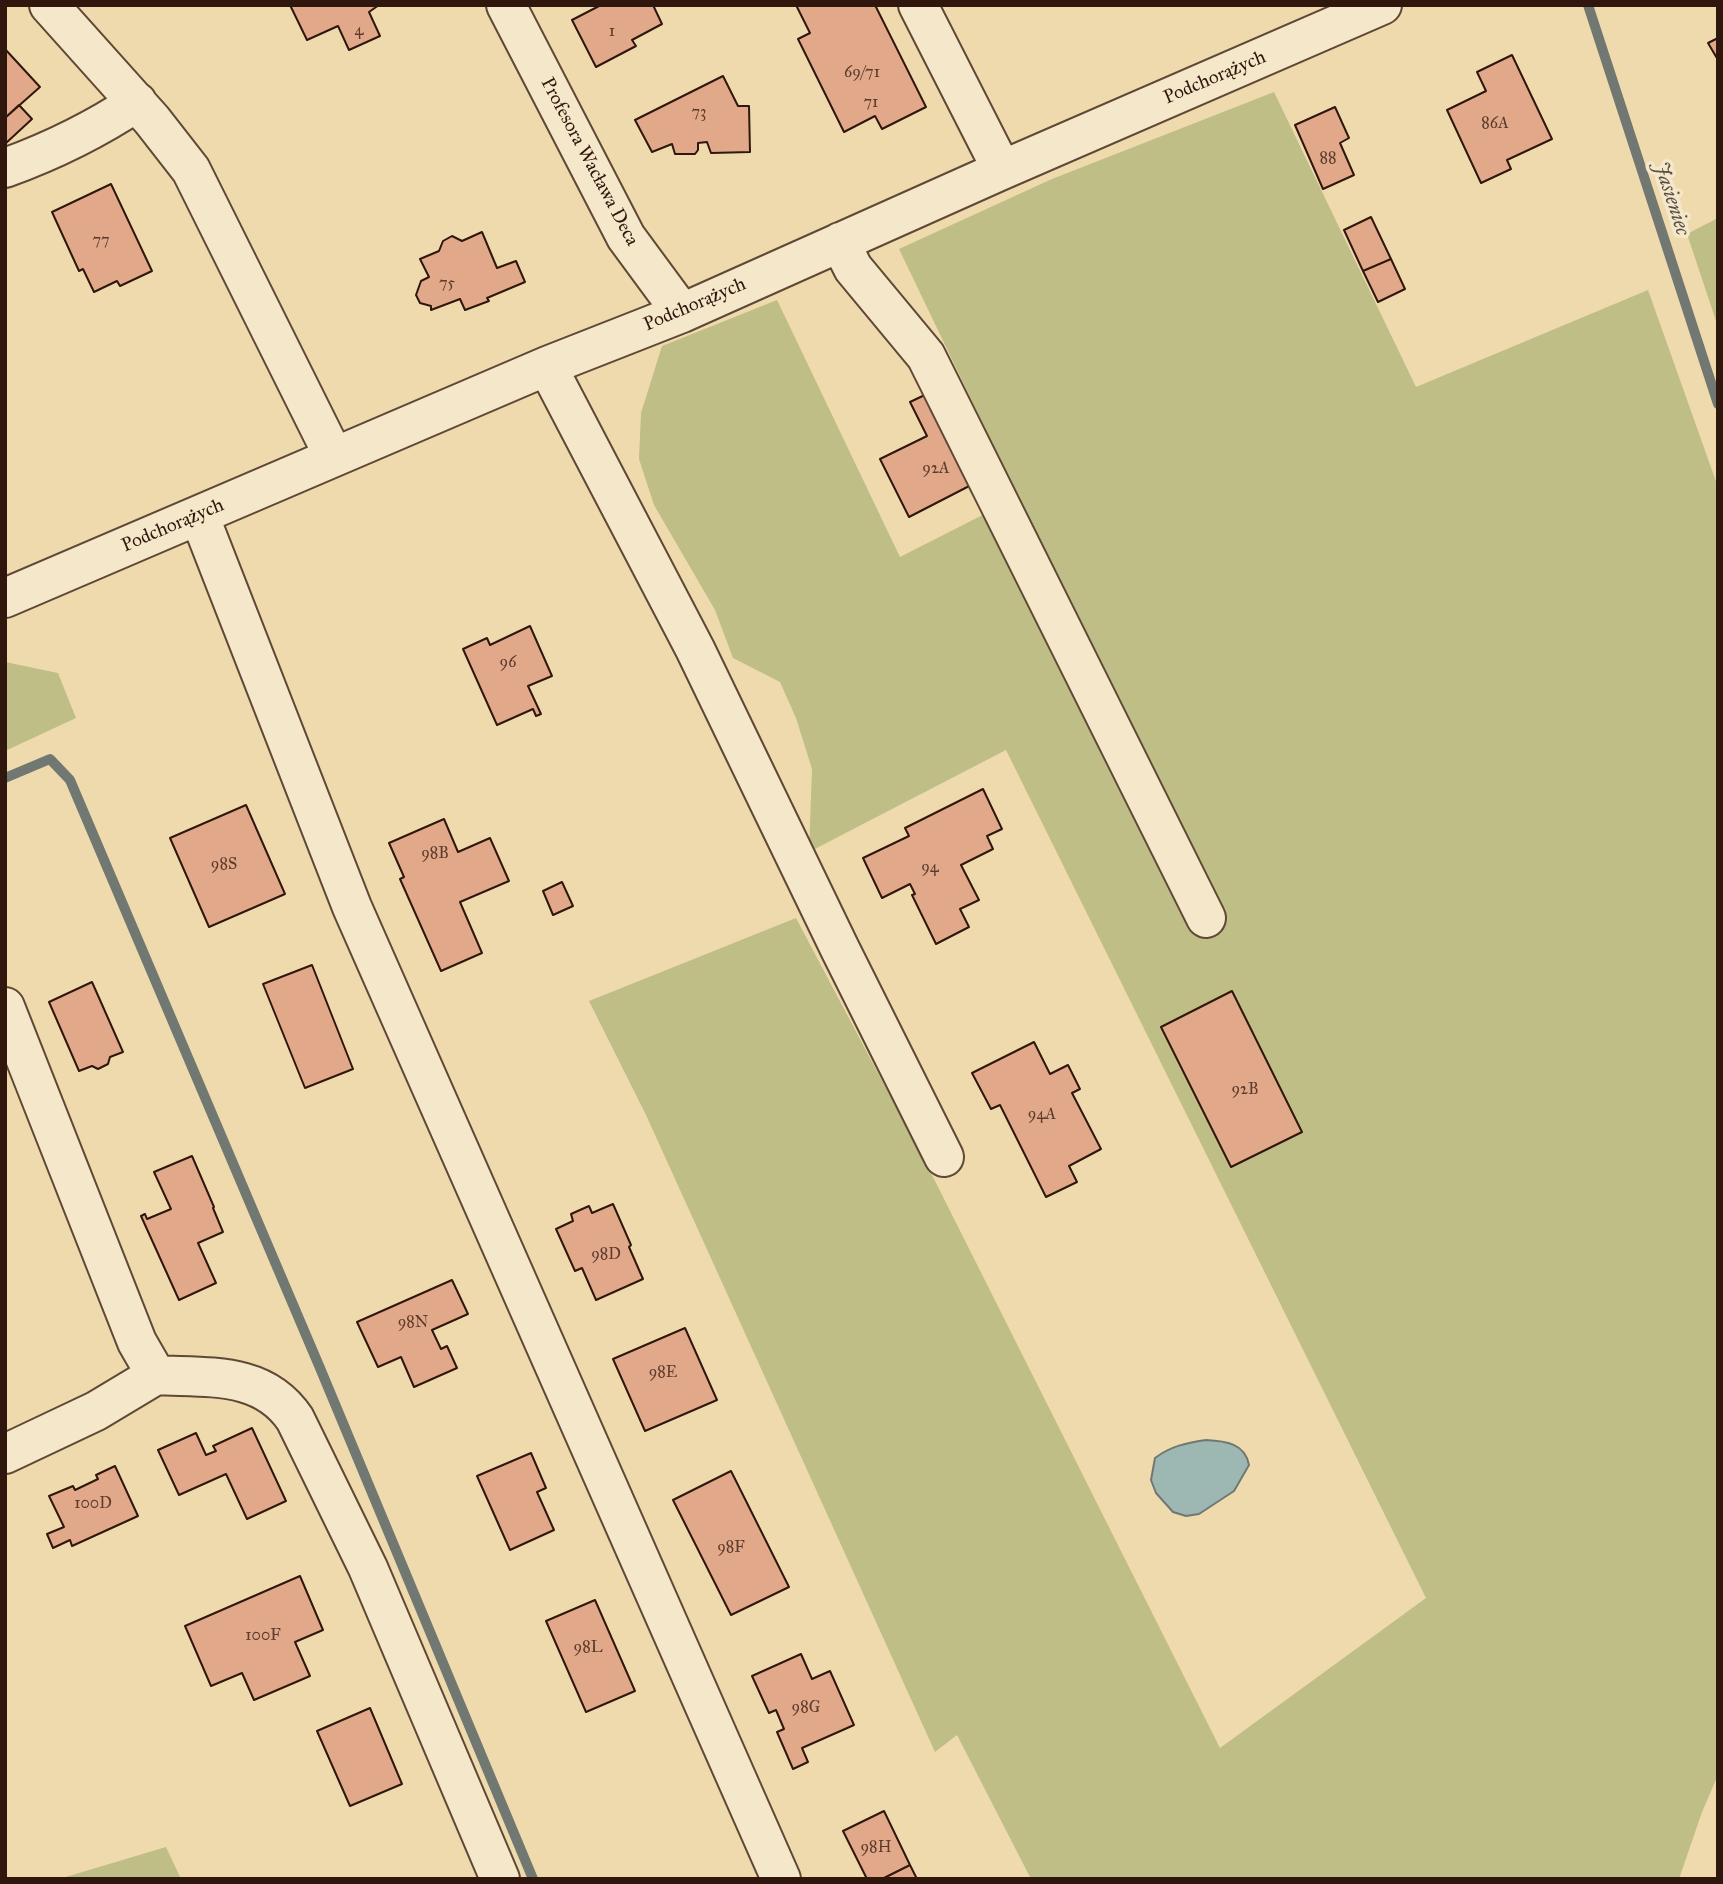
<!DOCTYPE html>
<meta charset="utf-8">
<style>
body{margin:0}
#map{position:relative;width:1723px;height:1884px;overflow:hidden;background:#efdaad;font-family:"IM FELL Great Primer",serif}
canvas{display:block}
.frame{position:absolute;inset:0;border:7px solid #2f170d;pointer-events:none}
</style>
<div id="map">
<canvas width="1723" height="1884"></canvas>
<div class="frame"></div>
</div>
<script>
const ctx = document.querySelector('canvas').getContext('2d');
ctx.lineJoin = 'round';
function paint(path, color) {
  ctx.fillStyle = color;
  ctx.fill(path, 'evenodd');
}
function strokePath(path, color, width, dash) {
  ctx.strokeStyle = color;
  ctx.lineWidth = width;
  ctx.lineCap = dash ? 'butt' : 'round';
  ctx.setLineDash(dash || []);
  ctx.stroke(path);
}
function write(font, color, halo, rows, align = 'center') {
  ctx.font = font + ' "IM FELL Great Primer",serif';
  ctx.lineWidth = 7;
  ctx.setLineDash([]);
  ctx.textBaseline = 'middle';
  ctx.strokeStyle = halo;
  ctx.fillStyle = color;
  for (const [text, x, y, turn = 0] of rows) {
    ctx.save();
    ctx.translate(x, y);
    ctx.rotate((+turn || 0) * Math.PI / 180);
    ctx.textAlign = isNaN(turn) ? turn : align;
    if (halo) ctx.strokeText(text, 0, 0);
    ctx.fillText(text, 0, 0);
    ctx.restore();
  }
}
const green = new Path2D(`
 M1274 92 1416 387 1648 290 1718 487V1775L1702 1812 1679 1879H1031L957 1735 935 1752 646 1115 589 1001 796 918 935 1181 1220 1748 1426 1598 1006 750 809 852 812 769 796 718 780 682 733 658 715 610 654 505 639 459 641 413 662 346 777 300 900 557 1018 497 899 249 1052 179Z
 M1718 218V327L1687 234Z
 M5 662 58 673 76 718 5 751Z
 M166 1847 181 1879H59Z`);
const water = new Path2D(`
 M1206 1440C1225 1441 1245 1443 1249 1465L1234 1491 1199 1514 1186 1516 1173 1512 1156 1493 1151 1480 1155 1458C1171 1446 1186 1443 1206 1440Z`);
const stream = new Path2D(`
 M1588 5 1718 404
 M5 778 50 759 70 780 320 1368 533 1879`);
const building = new Path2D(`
 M290 5H379L369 12 380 36 349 50 338 26 307 40Z
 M601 5H653L662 24 632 40 636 46 596 67 572 20Z
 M796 5H875L926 107 882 129 875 116 844 132 798 39 810 33Z
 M1718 38V60L1708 43Z
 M5 49 40 87 5 118Z
 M1512 55 1552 139 1507 160 1511 169 1481 183 1447 110 1486 91 1477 72Z
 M723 76 738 106H749L750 152 711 153 707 142 698 143V150L695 154H675L672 144 652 152 635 120Z
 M19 105 32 119 5 144V118Z
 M1335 107 1349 138 1340 143 1354 175 1323 189 1295 125Z
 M111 184 152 271 120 286 117 281 94 292 83 269 79 271 52 212Z
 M1371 217 1391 259 1363 271 1344 230Z
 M482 232 497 268 516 261 525 282 487 298 489 301 465 310 460 299 431 310V306L420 303 416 295 421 281 429 277 420 259 439 251 443 241 452 236 462 241Z
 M1391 259 1405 289 1378 302 1363 271Z
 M931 392 977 482 909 517 880 459 927 436 910 402Z
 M530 626 552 676 528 686 541 714 536 716 533 709 497 725 463 649 487 638 490 645Z
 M983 789 1002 829 987 836 993 849 961 865 979 900 960 909 969 927 936 944 912 895 915 894 910 884 882 898 863 858 909 836 905 828Z
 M246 805 285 894 209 927 170 838Z
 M444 819 458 852 490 838 509 881 460 902 482 953 441 971 400 879 404 877 389 843Z
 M562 882 573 906 553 915 543 891Z
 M312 965 353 1069 305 1088 263 984Z
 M92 982 123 1052 110 1057 108 1064 98 1069 92 1066 79 1071 49 1002Z
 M1232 991 1302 1132 1231 1167 1161 1027Z
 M1034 1042 1050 1074 1068 1065 1080 1089 1072 1093 1101 1149 1069 1166 1077 1182 1046 1197 1000 1105 991 1109 972 1073Z
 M192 1156 214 1207 213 1208 223 1232 198 1243 216 1283 179 1300 141 1216 145 1214 147 1219 171 1209 154 1172Z
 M613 1204 631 1245 629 1247 643 1279 596 1300 582 1268 575 1271 556 1229 573 1221 571 1214 589 1206 592 1213Z
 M452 1280 468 1314 432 1330 441 1349 447 1346 457 1368 414 1387 401 1357 378 1367 357 1322Z
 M685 1328 717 1400 645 1431 613 1359Z
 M252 1428 286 1501 247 1519 226 1474 179 1495 158 1450 196 1433 206 1455 216 1451 213 1446Z
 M531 1453 546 1488 537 1492 554 1530 510 1550 477 1476Z
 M115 1466 138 1516 72 1546 70 1540 53 1548 47 1534 64 1527 49 1496 73 1486 75 1490 98 1479 96 1475Z
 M731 1471 789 1587 731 1615 673 1500Z
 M300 1576 323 1630 295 1642 310 1676 254 1700 242 1673 211 1686 185 1626Z
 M595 1600 635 1691 586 1712 546 1621Z
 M801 1654 812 1679 830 1671 854 1725 802 1748 808 1762 793 1769 777 1732 784 1729 776 1710 769 1713 752 1676Z
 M370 1708 402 1784 350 1806 317 1731Z
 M884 1811 910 1865 882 1879H867L843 1831Z
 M910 1865 917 1879H882Z`);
const minor = new Path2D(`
 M49 5 152 120 191 170 334 457
 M506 5 626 237 682 313
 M918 5 1002 170
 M5 168C52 151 95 130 137 102
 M840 242 853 268 926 356 1206 918
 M547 366 695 649 840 949 944 1157
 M199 515 352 907 781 1879
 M5 598 547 366 682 313 1002 170 1382 5
 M5 1007 137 1342 156 1375C208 1378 263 1371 295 1419L368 1568 500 1879
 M5 1454 96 1411 156 1375`);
const numberNames = [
 ["4",359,31],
 ["1",612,32],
 ["69/71",862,73],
 ["71",871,103],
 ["73",699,113],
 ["86A",1495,124],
 ["88",1328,159],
 ["77",101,241],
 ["75",447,284],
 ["92A",936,469],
 ["96",508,663],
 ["98B",435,854],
 ["98S",224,865],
 ["94",930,868],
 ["92B",1245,1090],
 ["94A",1042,1115],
 ["98D",606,1255],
 ["98N",413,1323],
 ["98E",663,1373],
 ["100D",93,1504],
 ["98F",731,1548],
 ["100F",263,1636],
 ["98L",588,1648],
 ["98G",806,1708],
 ["98H",876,1848]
];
const streetNames = [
 ["Podchorążych",1215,78,-23],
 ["Profesora Wacława Deca",589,162,62],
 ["Podchorążych",695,305,-23],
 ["Podchorążych",173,526,-23]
];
const waterNames = [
 ["Jasieniec",1671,199,72]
];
paint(green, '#bebe86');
paint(water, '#9db8b3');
strokePath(water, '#717871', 2);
strokePath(stream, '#717871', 10);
paint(building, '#e1a88a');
strokePath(building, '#2f170d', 2);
strokePath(minor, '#5f4835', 42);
strokePath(minor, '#f5e7ca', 38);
write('16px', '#5c3b2c', null, numberNames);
write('19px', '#2f170d', '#f5e7ca', streetNames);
write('italic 21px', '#564f47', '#f5e7ca', waterNames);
</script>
